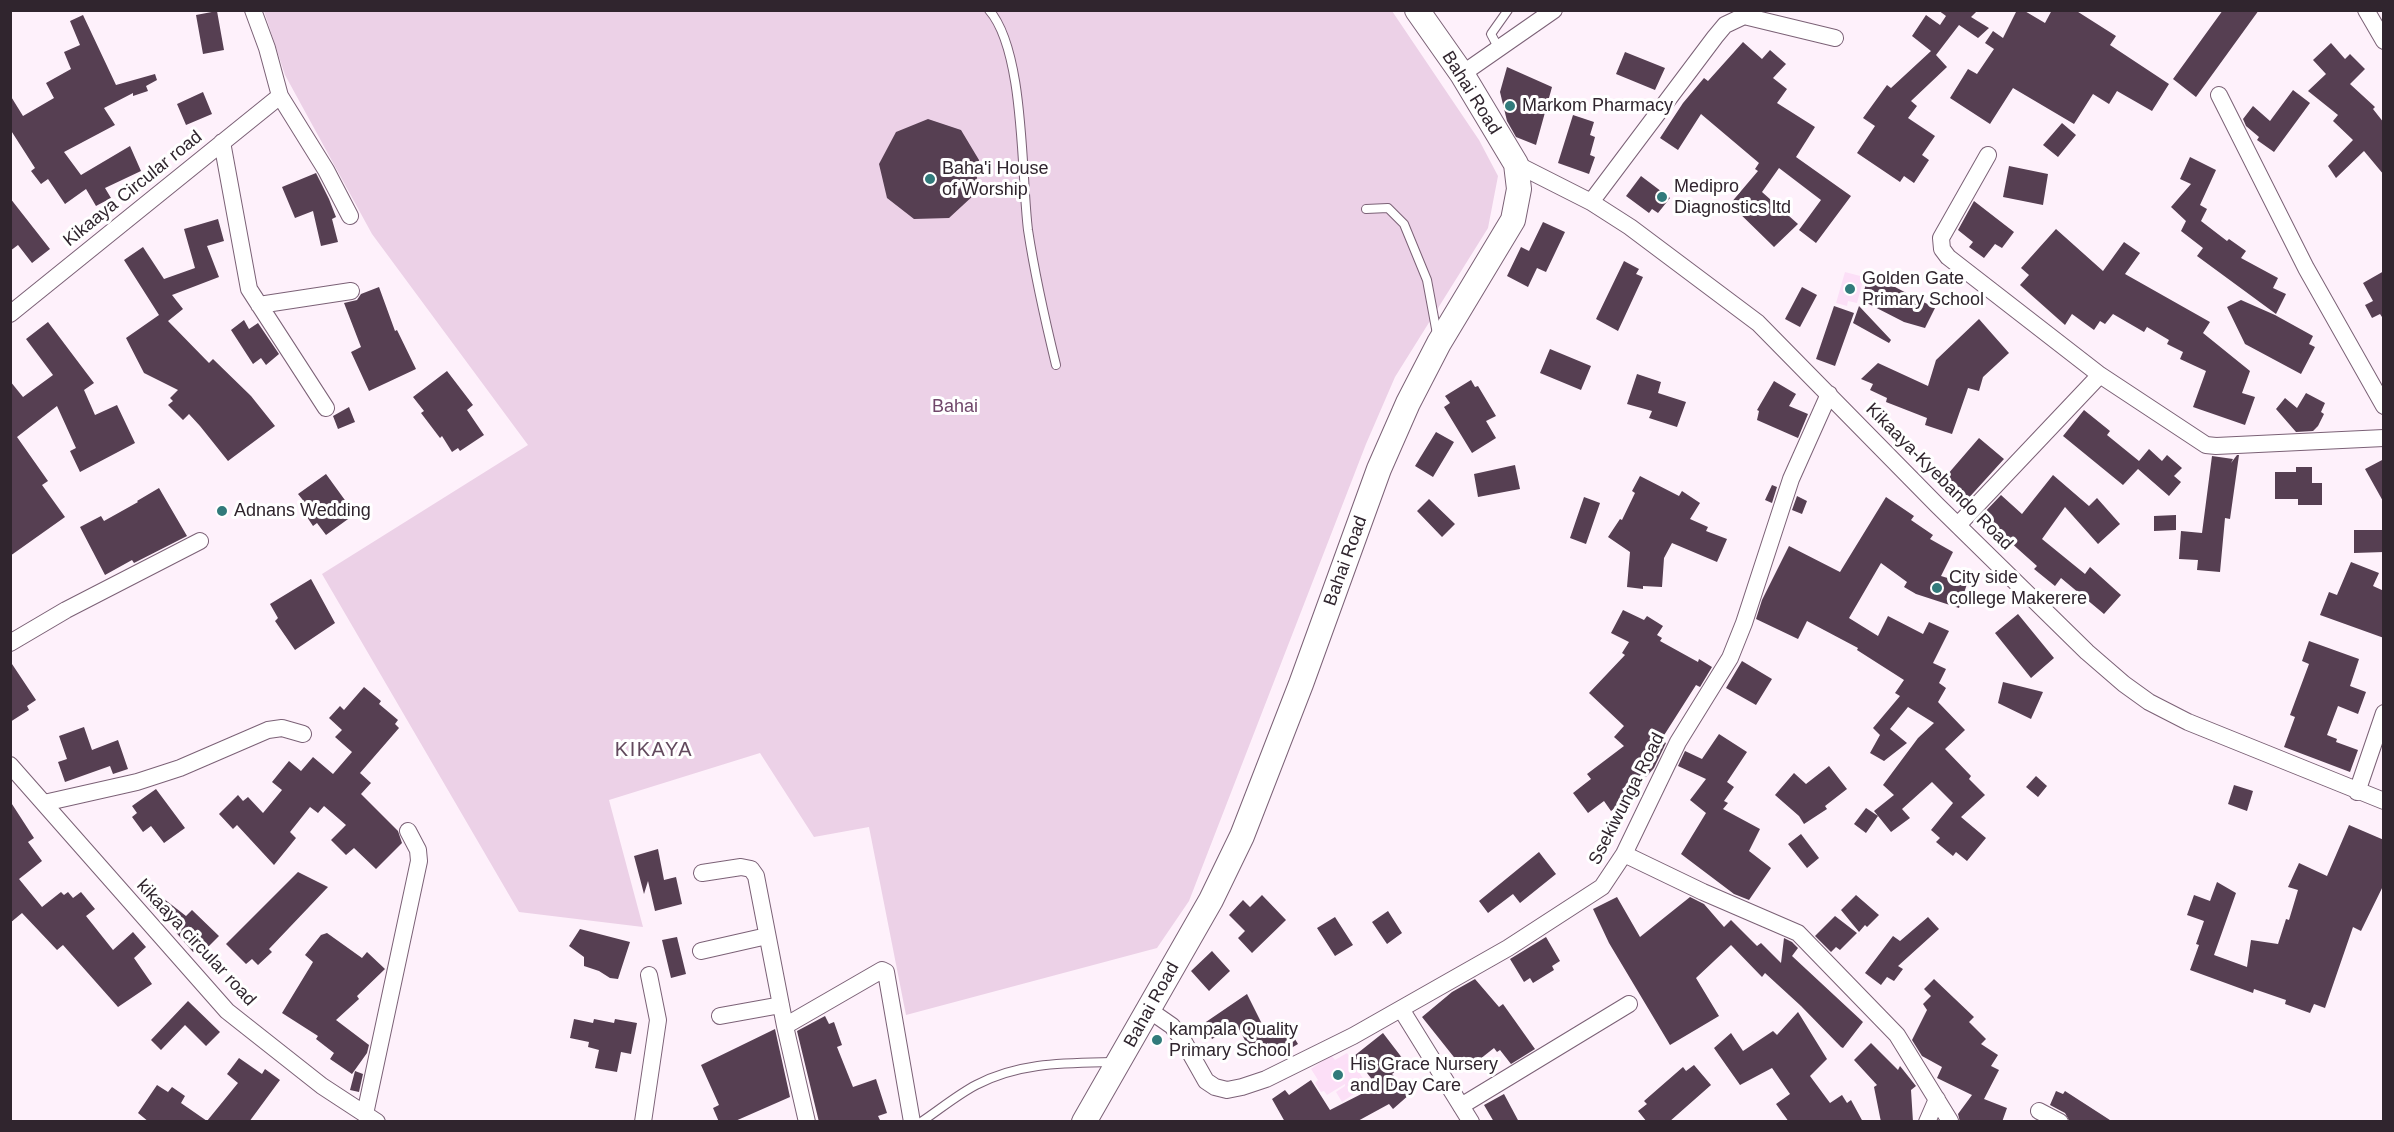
<!DOCTYPE html>
<style>
body{margin:0}
#map{position:relative;width:2394px;height:1132px;overflow:hidden;background:#fef1fb;font-family:Helvetica,sans-serif}
canvas{display:block}
.frame{position:absolute;inset:0;border:12px solid #30252e;pointer-events:none}
</style>
<div id="map">
<canvas width="2394" height="1132"></canvas>
<div class="frame"></div>
</div>
<script>
const ctx = document.querySelector('canvas').getContext('2d');
ctx.lineJoin = 'round';
function paint(path, color) {
  ctx.fillStyle = color;
  ctx.fill(path, 'evenodd');
}
function strokePath(path, color, width, dash) {
  ctx.strokeStyle = color;
  ctx.lineWidth = width;
  ctx.lineCap = dash ? 'butt' : 'round';
  ctx.setLineDash(dash || []);
  ctx.stroke(path);
}
function write(font, color, halo, rows, align = 'center') {
  ctx.font = font + ' Helvetica,sans-serif';
  ctx.lineWidth = 6;
  ctx.setLineDash([]);
  ctx.textBaseline = 'middle';
  ctx.strokeStyle = halo;
  ctx.fillStyle = color;
  for (const [text, x, y, turn = 0] of rows) {
    ctx.save();
    ctx.translate(x, y);
    ctx.rotate((+turn || 0) * Math.PI / 180);
    ctx.textAlign = isNaN(turn) ? turn : align;
    if (halo) ctx.strokeText(text, 0, 0);
    ctx.fillText(text, 0, 0);
    ctx.restore();
  }
}
const built = new Path2D(`
 M1845 272 1864 277 1857 303 1848 301 1847 306 1836 303Z
 M1347 1053 1367 1085 1342 1102 1336 1092 1345 1086V1084L1327 1095 1324 1091 1321 1092 1315 1083 1318 1080 1311 1069 1331 1055 1335 1060Z`);
const green = new Path2D(`
 M264 11H1392L1479 140 1498 176 1488 228 1395 377 1366 444 1189 901 1157 948 906 1015 869 827 814 837 760 753 609 800 643 927 519 912 322 574 528 445 372 234 285 75Z`);
const building = new Path2D(`
 M1938 10H1978L1971 17 1989 28 1978 38 1959 25 1936 55 1947 67 1911 101 1917 106 1908 118 1935 136 1922 155 1929 160 1914 183 1904 176 1900 182 1857 153 1875 126 1863 118 1887 85 1891 88 1931 51 1912 36 1926 15 1940 25 1946 16Z
 M2017 10H2023L2045 23 2052 10H2075L2116 36 2110 45 2169 84 2152 111 2117 91 2109 104 2093 94 2074 124 2013 88 1990 124 1950 98 1968 69 1977 74 1994 49 1985 43 1993 31 2003 38Z
 M2223 10H2259L2196 97 2173 79Z
 M217 11 224 50 203 54 196 15Z
 M83 15 116 85 155 74 157 80 146 86 148 91 133 96V93L104 108 115 125 64 152 81 175 130 146 141 171 105 188 111 198 96 206 86 189 65 204 48 179 41 184 31 171 35 168 10 129V95L23 116 54 98 46 83 71 69 64 52 80 45 70 21Z
 M1743 42 1762 59 1770 50 1786 64 1773 78 1787 89 1777 103 1815 127 1796 157 1851 196 1816 243 1799 230 1821 200 1779 168 1762 192 1798 224 1774 247 1730 204 1758 171 1755 169 1759 163 1701 114 1678 150 1660 138 1683 103 1704 78 1708 81Z
 M2331 43 2345 59 2350 54 2365 69 2350 84 2375 107 2373 109 2384 123V175L2364 151 2336 178 2328 166 2353 140 2333 121 2338 115 2308 91 2326 74 2313 60Z
 M1625 52 1665 68 1655 90 1616 74Z
 M1507 67 1552 87 1536 145 1516 137 1507 121 1500 92Z
 M2293 90 2310 103 2274 152 2257 140 2259 137 2246 126 2243 119 2253 106 2270 121Z
 M203 92 212 114 186 125 177 104Z
 M1573 115 1594 122 1590 135 1595 137 1590 155 1595 157 1589 174 1558 163Z
 M928 119 961 130 979 160 975 194 949 218 914 219 887 198 879 164 896 132Z
 M2062 123 2076 135 2058 157 2043 145Z
 M2190 157 2216 170 2200 205 2207 209 2201 221 2227 241 2229 239 2246 251 2241 258 2278 278 2273 288 2286 294 2276 314 2197 256 2203 248 2181 231 2186 221 2171 207 2191 184 2180 179Z
 M2009 166 2048 174 2043 205 2003 197Z
 M316 173 329 199 336 217 332 219 338 242 321 246 313 211 295 218 282 187Z
 M1641 176 1670 198 1658 213 1652 209 1649 213 1626 196Z
 M10 198 50 249 32 263 18 245 10 251Z
 M1974 201 2014 232 2002 248 1995 244 1984 258 1969 247 1973 242 1958 230Z
 M218 219 224 241 207 246 219 277 172 295 183 309 168 321 209 363 213 359 251 396 275 426 228 461 200 426 189 414 183 420 168 405 173 401 170 398 178 390 144 373 126 338 159 315 124 260 143 247 164 279 195 268 184 229Z
 M1543 222 1565 232 1546 272 1537 268 1528 287 1507 276 1521 247 1529 251Z
 M2056 229 2103 271 2124 242 2140 253 2125 274 2210 322 2203 333 2250 371 2242 393 2255 397 2245 425 2193 407 2206 371 2180 359 2183 352 2167 344 2169 340 2147 327 2144 332 2113 314 2105 324 2100 321 2094 330 2072 314 2065 325 2020 285 2029 275 2021 268Z
 M1624 261 1639 269 1636 274 1643 277 1618 331 1596 319Z
 M2384 271V320L2380 314 2372 318 2365 305 2373 301 2363 283Z
 M1868 278 1895 287 1935 308 1925 328 1904 322 1861 300Z
 M379 287 395 331 397 330 416 369 369 391 351 352 361 347 344 303 357 300 361 294Z
 M1802 287 1817 295 1800 327 1785 319Z
 M2241 300 2275 315 2313 336 2309 344 2315 347 2301 374 2245 344 2227 307Z
 M1834 306 1854 313 1835 366 1816 359Z
 M1859 306 1891 340 1889 343 1853 323Z
 M1979 319 2009 353 1983 377 1979 391 1968 388 1952 434 1925 425 1927 418 1886 402 1887 398 1870 390 1873 384 1861 379 1878 363 1928 386 1936 360Z
 M244 320 249 329 258 323 279 354 266 365 261 358 253 364 231 330Z
 M48 322 94 383 84 390 95 415 117 405 135 443 80 472 70 451 76 448 57 406 17 437 48 481 42 485 65 517 10 556V381L23 397 53 375 26 339Z
 M1550 349 1591 366 1581 390 1540 373Z
 M447 371 473 405 467 410 484 435 460 451 458 448 452 452 442 436 440 438 421 413 424 411 413 397Z
 M1637 374 1661 382 1658 393 1686 402 1677 427 1649 418 1652 411 1627 404Z
 M1471 380 1475 387 1478 386 1496 416 1486 421 1496 438 1472 453 1444 407 1450 403 1445 396Z
 M1774 381 1796 394 1789 406 1808 414 1798 438 1757 420 1759 411 1757 410Z
 M2306 393 2325 403 2321 412 2324 414 2318 426 2313 431 2296 432 2276 409 2285 398 2297 408Z
 M349 407 355 422 338 429 333 416Z
 M2084 410 2110 431 2107 435 2139 461 2149 449 2162 461 2167 455 2182 468 2174 476 2181 482 2169 496 2138 469 2123 485 2063 436Z
 M1436 432 1454 442 1433 477 1415 466Z
 M1979 438 2004 459 1965 502 1962 503 1941 482Z
 M2237 455H2239L2230 519 2225 518 2220 572 2197 570 2198 560 2179 559 2181 531 2202 533 2212 456 2233 459 2231 463Z
 M2384 459V503L2365 469Z
 M1515 465 1520 489 1478 497 1474 474Z
 M2296 467H2312V483H2322V505H2298V499H2275V472H2296Z
 M326 474 355 514 326 535 317 523 313 526 301 508 306 504 298 494Z
 M2053 475 2089 506 2097 498 2120 524 2098 544 2065 507 2042 539 2085 574 2090 567 2121 595 2104 614 2061 578 2055 586 2034 569 2037 566 1981 516 2001 495 2022 514Z
 M1640 476 1679 496 1682 491 1700 503 1690 519 1708 527 1706 531 1727 539 1717 562 1672 543 1664 558 1662 587 1643 586V589L1627 587 1630 552 1608 537 1620 519 1622 520 1635 493 1632 491Z
 M1772 485 1777 487 1772 503 1765 500Z
 M159 488 187 536 134 563 132 560 105 575 80 527 101 516 104 521 138 502 137 501Z
 M1797 496 1807 501 1802 514 1792 510Z
 M1584 497 1600 503 1586 544 1570 538Z
 M1886 497 1914 516 1911 520 1933 535 1930 539 1953 552 1941 576 1967 584 1959 608 1916 594 1904 587 1907 582 1881 563 1849 618 1878 636 1888 616 1923 634 1929 622 1949 631 1933 663 1946 669 1939 683 1946 688 1938 702 1965 730 1945 749 1971 776 1969 779 1985 795 1961 817 1986 838 1967 861 1956 852 1953 856 1936 842 1940 838 1931 830 1953 803 1932 782 1902 809 1910 818 1891 832 1874 811 1894 795 1883 785 1918 738 1934 723 1908 707 1890 729 1907 743 1884 761 1870 753 1880 735 1873 728 1900 696 1895 693 1904 680 1857 650 1858 648 1807 621 1798 639 1756 619 1762 600 1789 546 1840 572Z
 M1429 499 1455 524 1442 537 1417 511Z
 M2176 515V530L2154 531V516Z
 M2354 530H2384V552L2354 553Z
 M2351 562 2379 573 2373 586 2384 591V638L2320 615 2329 592 2337 595Z
 M311 579 335 623 295 650 275 621 278 618 270 604Z
 M1623 610 1644 620 1647 616 1663 626 1657 635 1662 638 1660 641 1698 662 1699 659 1712 667 1700 687 1696 685 1661 740 1666 743 1654 768 1646 777 1642 774 1622 789 1628 798 1611 811 1604 801 1588 813 1573 793 1591 779 1587 774 1624 746 1614 737 1624 726 1589 693 1625 655 1622 653 1629 642 1611 633Z
 M2018 614 2054 658 2031 678 1995 633Z
 M2309 641 2359 659 2350 686 2366 692 2358 714 2338 706 2327 735 2337 739 2336 742 2358 750 2350 772 2284 747 2295 717 2290 715 2309 664 2302 661Z
 M10 661 36 700 27 706 29 710 10 722Z
 M1742 661 1772 679 1756 705 1726 688Z
 M2003 682 2043 692 2031 719 1998 703Z
 M364 687 381 701 379 704 398 720 395 724 399 728 360 773 371 783 361 794 398 831 402 843 376 869 354 848 346 855 331 840 346 825 324 806 318 813 310 807 290 832 296 838 274 865 237 825 233 829 219 814 238 795 243 801 248 797 263 813 282 790 272 782 289 761 301 771 313 757 333 774 352 752 335 737 342 730 329 718 340 706 344 710Z
 M84 727 92 750 118 740 128 769 113 774 110 766 65 782 58 762 67 759 59 736Z
 M1719 734 1747 752 1727 782 1734 787 1724 801 1728 803 1723 809 1760 829 1749 851 1771 868 1749 900 1734 894 1681 854 1706 813 1690 800 1706 779 1678 766 1685 751 1702 759Z
 M1829 766 1847 789 1825 806 1827 809 1804 824 1799 816 1775 795 1794 773 1806 784Z
 M2036 776 2047 786 2038 797 2026 787Z
 M2234 785 2253 791 2247 811 2228 804Z
 M156 789 185 828 164 843 151 826 143 832 132 817 137 813 132 806Z
 M10 801 34 838 28 842 42 861 19 879 42 907 61 892 64 895 68 892 73 898 81 892 95 909 86 916 113 950 133 932 146 947 134 958 152 984 118 1007 63 945 57 950 22 913 10 923Z
 M1866 808 1878 816 1866 833 1854 824Z
 M2349 825 2384 840V884L2361 931 2353 927 2325 1008 2314 1004 2310 1013 2285 1004 2286 1000 2254 989 2253 993 2190 970 2199 945 2196 944 2204 921 2187 915 2194 895 2210 901 2217 882 2236 893 2214 955 2247 967 2251 940 2278 944 2286 919 2289 920 2298 890 2288 887 2299 863 2327 876Z
 M1801 834 1819 858 1807 868 1788 844Z
 M658 849 664 880 676 877 682 904 655 911 648 881 644 894 634 856Z
 M1539 852 1556 874 1520 903 1513 894 1488 913 1479 901Z
 M298 872 328 887 269 949 272 952 258 965 252 959 246 964 226 944Z
 M159 895 186 916 192 910 219 936 200 955 196 950 193 952 173 929 176 926 150 906Z
 M1262 895 1286 920 1252 953 1238 938 1245 931 1229 915 1243 900 1250 907Z
 M1856 895 1879 915 1867 927 1865 925 1859 932 1841 910Z
 M1617 897 1640 937 1690 897 1704 904 1724 927 1731 920 1757 946 1761 943 1781 963 1784 938 1792 942 1798 948 1792 956 1863 1022 1843 1048 1841 1047 1801 1006 1765 973 1762 977 1731 945 1696 978 1719 1016 1670 1045 1609 943 1593 909Z
 M1388 911 1402 933 1387 944 1372 922Z
 M1835 916 1857 933 1840 950 1836 947 1831 952 1815 936Z
 M1335 917 1353 945 1335 956 1317 928Z
 M1928 917 1939 929 1898 966 1903 969 1894 981 1887 977 1881 985 1865 973 1893 936 1900 941Z
 M580 929 630 942 618 979 610 978 599 971 584 966V957L569 946Z
 M327 933 362 958 367 952 385 969 357 996 359 999 336 1020 369 1045 367 1053 352 1074 330 1059 334 1053 316 1039 318 1036 282 1013 313 962 305 955 321 935Z
 M677 937 686 974 671 978 662 940Z
 M1546 937 1560 961 1552 966 1554 970 1533 983 1530 978 1524 982 1510 959Z
 M1212 951 1230 971 1209 991 1191 971Z
 M1475 979 1499 1007 1503 1004 1535 1049 1511 1064 1500 1050 1497 1052 1494 1048 1465 1071 1422 1017 1452 992Z
 M1934 979 1974 1017 1969 1022 1986 1039 1981 1044 1998 1055 1991 1066 1999 1070 1984 1099 2007 1108 2002 1122H1960L1958 1114 1972 1095 1937 1078 1942 1067 1922 1056 1912 1040 1927 1010 1923 1004 1931 996 1924 989Z
 M1247 994 1267 1034 1285 1023 1298 1044 1276 1057 1268 1043 1251 1052 1237 1025 1212 1039 1203 1024Z
 M188 1001 220 1032 206 1046 185 1025 161 1050 151 1040Z
 M1798 1012 1827 1059 1810 1076 1830 1103 1842 1095 1847 1103 1851 1100 1863 1122H1789L1776 1104 1790 1094 1772 1068 1740 1085 1714 1048 1731 1033 1743 1051 1773 1031 1777 1035Z
 M825 1016 829 1024 834 1022 842 1045 837 1047 853 1087 876 1079 887 1113 878 1116 881 1122H819L797 1031Z
 M574 1019 593 1023 594 1019 614 1023 615 1019 637 1023 631 1054 621 1052 617 1072 595 1068 599 1050 588 1047 589 1042 570 1038Z
 M775 1029 790 1097 733 1122H719L713 1108 719 1105 701 1065Z
 M1383 1033 1406 1063 1392 1074 1410 1094 1393 1109 1389 1104 1356 1122H1285L1272 1099 1285 1090 1289 1095 1311 1080 1330 1110 1377 1086 1354 1056Z
 M1871 1043 1898 1070 1900 1066 1916 1086 1911 1090 1913 1122H1881L1874 1087 1877 1085 1854 1060Z
 M239 1058 262 1074 265 1069 280 1080 249 1122H149L138 1113 157 1085 168 1092 172 1087 185 1096 181 1103 207 1121 238 1083 227 1074Z
 M1694 1065 1711 1085 1669 1122H1647L1638 1111 1647 1104 1644 1101 1683 1067 1686 1071Z
 M355 1071 363 1074 359 1092 350 1090Z
 M2056 1091 2063 1094 2065 1091 2113 1122H2070L2065 1113 2050 1105Z
 M1504 1094 1519 1122H1494L1484 1105Z`);
const lane = new Path2D(`
 M989 10C1025 51 1021 174 1028 230 1035 276 1045 320 1056 365
 M1499 49 1491 34 1508 10
 M1366 209 1388 208 1404 224 1427 280 1437 334
 M921 1122C939 1110 957 1095 976 1085 1019 1062 1066 1063 1113 1062`);
const street = new Path2D(`
 M253 10 267 48 280 96 326 170 350 216
 M2366 10 2384 41
 M1462 74 1554 10
 M2219 95 2306 268 2384 406
 M222 142 249 289 326 408
 M1988 155 1941 238 1942 249 1948 257 2100 375 2206 445 2216 446 2384 438
 M1516 164 1591 202 1630 227 1758 323 1937 505 2087 652 2124 684 2149 702 2188 722 2384 801
 M1591 202 1715 37 1725 25 1744 16 1835 38
 M259 305 351 291
 M10 314 280 96
 M1958 525 2100 375
 M10 643 66 610 200 541
 M10 765 227 1011 322 1086 377 1122
 M2357 792 2384 713
 M44 803 137 782 180 768 268 730 282 728 303 734
 M1624 854 1703 892 1798 933 1897 1035 1950 1121
 M702 873 741 867 751 869 756 876 785 1026
 M701 951 767 936
 M1401 1009 1471 1122
 M1149 1010 1172 1026 1184 1042 1206 1081 1215 1087 1227 1090 1242 1087 1266 1079 1353 1036 1508 948 1602 887 1624 854 1678 742 1730 658 1744 623 1791 479 1829 394
 M720 1016 781 1005
 M1461 1106 1629 1004
 M2039 1111 2060 1122
 M365 1114 419 861 418 850 408 831
 M643 1122 658 1020 649 975
 M807 1122 785 1026 882 970 886 972 912 1122
 M1927 1122 1937 1099`);
const secondary = new Path2D(`
 M1084 1122 1211 900 1242 836 1301 684 1379 469 1408 403 1439 343 1513 220 1519 189 1516 164 1462 74 1417 10`);
const markers = [
 [1510,106,6,"#317a7b"],
 [930,179,6,"#317a7b"],
 [1662,197,6,"#317a7b"],
 [1850,289,6,"#317a7b"],
 [222,511,6,"#317a7b"],
 [1937,588,6,"#317a7b"],
 [1157,1040,6,"#317a7b"],
 [1338,1075,6,"#317a7b"]
];
const streetNames = [
 ["Bahai Road",1471,93,58],
 ["Kikaaya Circular road",133,189,-39],
 ["Kikaaya-Kyebando Road",1939,477,45],
 ["Bahai Road",1346,561,-70],
 ["Ssekiwunga Road",1627,799,-63],
 ["kikaaya circular road",196,943,47],
 ["Bahai Road",1152,1005,-61]
];
const poiNames = [
 ["Markom Pharmacy",1522,106],
 ["Baha'i House",942,169],
 ["of Worship",942,190],
 ["Medipro",1674,187],
 ["Diagnostics ltd",1674,208],
 ["Golden Gate",1862,279],
 ["Primary School",1862,300],
 ["Adnans Wedding",234,511],
 ["City side",1949,578],
 ["college Makerere",1949,599],
 ["kampala Quality",1169,1030],
 ["Primary School",1169,1051],
 ["His Grace Nursery",1350,1065],
 ["and Day Care",1350,1086]
];
const parkNames = [
 ["Bahai",955,407]
];
const neighbourhoodNames = [
 ["KIKAYA",654,750]
];
paint(built, '#fcdff7');
paint(green, '#ecd1e7');
paint(building, '#563f52');
strokePath(lane, '#7b6176', 10);
strokePath(street, '#7b6176', 18);
strokePath(secondary, '#7b6176', 26);
strokePath(lane, '#fff', 8);
strokePath(street, '#fff', 16);
strokePath(secondary, '#fff', 24);
for (const [x, y, r, color] of markers) {
  const dot = new Path2D();
  dot.arc(x, y, r, 0, 2 * Math.PI);
  ctx.fillStyle = color;
  ctx.fill(dot);
  strokePath(dot, '#fff', 2);
}
write('18px', '#30252e', '#fff', streetNames);
write('18px', '#30252e', '#fff', poiNames, 'left');
write('18px', '#70476a', '#fff', parkNames);
ctx.letterSpacing = '1.5px';
write('20px', '#62495d', '#fff', neighbourhoodNames);
ctx.letterSpacing = '0px';
</script>
